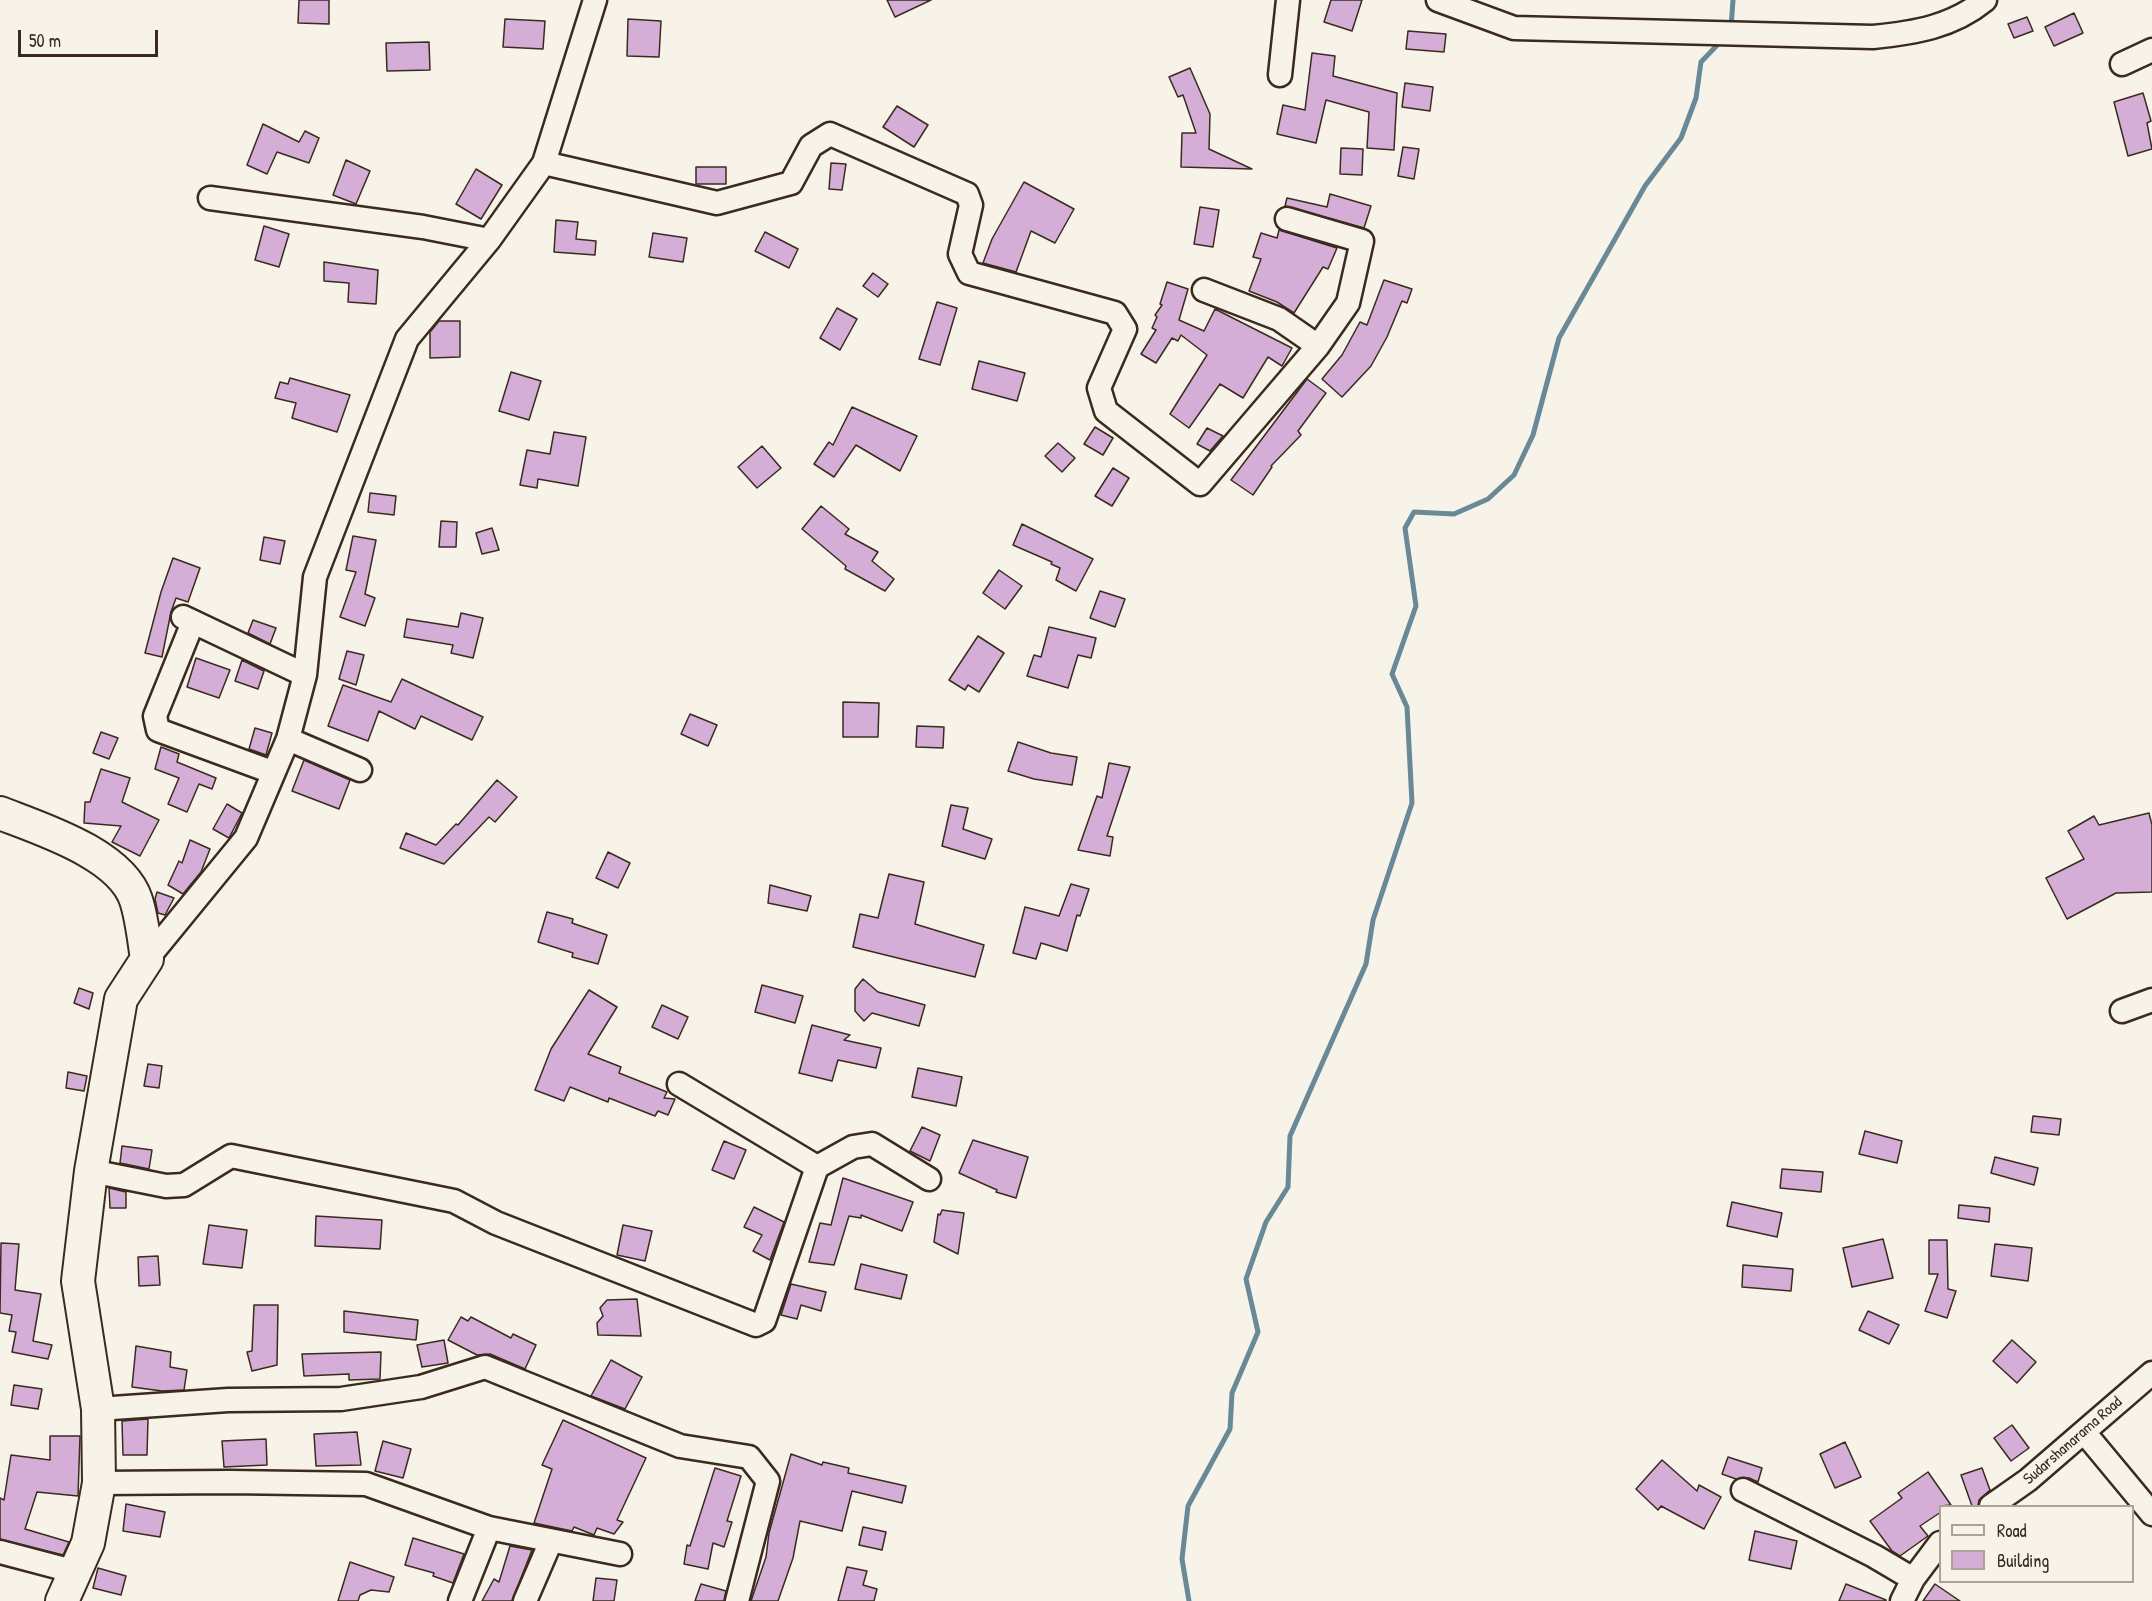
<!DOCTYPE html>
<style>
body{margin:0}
#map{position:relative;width:2152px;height:1601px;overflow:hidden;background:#f7f3e8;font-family:"Patrick Hand",sans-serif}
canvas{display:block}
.legend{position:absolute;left:1939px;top:1505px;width:195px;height:78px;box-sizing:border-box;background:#f7f3e8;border:2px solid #aca397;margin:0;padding:8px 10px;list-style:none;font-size:18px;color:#3b2a1e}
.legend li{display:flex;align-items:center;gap:12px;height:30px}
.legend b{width:30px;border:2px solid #aca397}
.scale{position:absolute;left:18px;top:30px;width:140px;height:27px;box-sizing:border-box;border:3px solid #3b2a1e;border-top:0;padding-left:8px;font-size:18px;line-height:21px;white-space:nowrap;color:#3b2a1e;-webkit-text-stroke:4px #f7f3e8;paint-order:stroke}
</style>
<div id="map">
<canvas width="2152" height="1601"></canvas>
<ul class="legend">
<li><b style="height:8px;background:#f7f3e8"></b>Road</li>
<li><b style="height:16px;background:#d4aed6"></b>Building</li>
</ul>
<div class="scale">50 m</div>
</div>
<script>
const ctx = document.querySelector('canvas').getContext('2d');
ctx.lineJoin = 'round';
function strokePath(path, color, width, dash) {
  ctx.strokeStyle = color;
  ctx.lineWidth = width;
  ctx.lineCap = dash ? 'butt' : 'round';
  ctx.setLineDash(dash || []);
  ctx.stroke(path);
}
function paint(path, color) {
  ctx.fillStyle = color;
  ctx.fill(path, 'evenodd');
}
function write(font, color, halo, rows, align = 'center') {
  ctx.font = font + ' "Patrick Hand",sans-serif';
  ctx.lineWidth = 4.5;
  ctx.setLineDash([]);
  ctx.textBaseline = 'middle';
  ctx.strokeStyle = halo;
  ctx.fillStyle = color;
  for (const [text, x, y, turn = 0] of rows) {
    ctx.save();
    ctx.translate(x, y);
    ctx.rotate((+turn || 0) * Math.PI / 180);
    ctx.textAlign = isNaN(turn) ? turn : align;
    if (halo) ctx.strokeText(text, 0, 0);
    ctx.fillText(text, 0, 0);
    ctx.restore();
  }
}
const stream = new Path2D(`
 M1731 28 1733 0
 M1189 1601 1182 1559 1188 1506 1230 1429 1232 1393 1258 1332 1246 1279 1266 1222 1288 1187 1290 1136 1366 964 1373 920 1412 803 1407 707 1392 674 1416 606 1405 528 1414 512 1454 514 1488 499 1514 475 1533 435 1559 338 1645 186 1681 138 1696 98 1701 62 1722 40`);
const building = new Path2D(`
 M299 0H329V24L298 23Z
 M887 0H931L895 17Z
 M1331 0H1362L1352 31 1324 22Z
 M2074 13 2083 33 2054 46 2045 27Z
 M2027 17 2033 31 2014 38 2008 24Z
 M505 19 545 21 543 49 503 47Z
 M628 19 661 21 659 57 627 56Z
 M1408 31 1446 34 1444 52 1406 49Z
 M429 42 430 70 387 71 386 43Z
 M1312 53 1335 56 1333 76 1397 93 1394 150 1367 148 1369 112 1326 100 1316 143 1277 134 1283 105 1305 110Z
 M1190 68 1210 114 1209 149 1252 169 1181 167 1182 133H1196L1183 95 1178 97 1169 77Z
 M1405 83 1433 87 1430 111 1402 107Z
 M2143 93 2151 121 2147 123 2152 149 2128 156 2114 102Z
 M897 106 928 125 914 147 883 127Z
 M263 124 299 142 305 131 319 138 309 163 277 152 267 174 247 165Z
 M1403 147 1419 149 1414 179 1398 176Z
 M1341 148 1363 149 1362 175 1340 174Z
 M346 160 370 171 356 204 333 195Z
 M831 163 846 164 842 190 829 189Z
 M696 167H726V184H696Z
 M476 169 502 185 481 219 456 204Z
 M1024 182 1074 209 1055 243 1031 231 1016 272 983 263 992 239Z
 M1330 194 1371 206 1364 228 1285 206 1287 198 1327 207Z
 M1200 207 1219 210 1213 247 1194 244Z
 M556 220 578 222 576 239 596 241 595 255 554 252Z
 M264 226 289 234 279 267 255 260Z
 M1279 230 1337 248 1328 269 1323 267 1294 313 1277 302 1249 291 1261 259 1253 257 1261 233 1277 238Z
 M765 232 798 249 789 268 755 251Z
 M653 233 687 238 683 262 649 257Z
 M324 262 378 270 376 304 348 302 349 283 324 281Z
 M873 273 888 284 878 297 863 286Z
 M1384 280 1412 289 1407 303 1402 301 1387 337 1371 366 1342 397 1322 379 1342 355 1360 322 1367 325Z
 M1167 282 1188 289 1179 320 1204 331 1215 309 1292 348 1282 366 1268 357 1243 398 1220 384 1189 428 1170 414 1207 355 1181 335 1178 341 1172 338 1156 363 1141 354 1156 330 1152 328 1157 317 1155 315 1162 305 1160 304Z
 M937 302 957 308 940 365 919 359Z
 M837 308 857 319 840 350 820 338Z
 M439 321H460V357L430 358V332Z
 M979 361 1025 373 1017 401 972 389Z
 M511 372 541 381 529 420 499 411Z
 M290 378 350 395 337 432 292 418 296 403 275 398 280 382 288 384Z
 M1307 379 1326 393 1298 431 1301 435 1271 466 1272 467 1253 495 1231 480Z
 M852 407 917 436 900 471 856 445 834 477 814 464 829 442 833 445Z
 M1095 427 1113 438 1103 455 1084 444Z
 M1207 428 1223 436 1210 451 1197 444Z
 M554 432 586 437 578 486 538 479 537 488 520 485 527 450 550 454Z
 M1058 443 1075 458 1062 472 1045 456Z
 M762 446 781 468 757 488 738 467Z
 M1113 468 1129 478 1112 506 1095 496Z
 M370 493 396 496 394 515 368 512Z
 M821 506 849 529 845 534 878 552 872 561 894 579 885 591 845 569 846 566 802 529Z
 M441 521 457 522 456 547H439Z
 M1022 524 1093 559 1076 591 1056 580 1060 568 1051 564 1052 562 1013 545Z
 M492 528 499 550 482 554 476 533Z
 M353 536 376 540 365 594 375 598 365 626 340 617 356 572 346 570Z
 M264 537 285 541 280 564 260 560Z
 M173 558 200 568 188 602 176 598 171 612 162 657 145 653 161 592Z
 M999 570 1022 586 1005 609 983 593Z
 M1100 591 1125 599 1115 627 1090 618Z
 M461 613 483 618 473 658 451 653 453 645 404 637 407 619 458 627Z
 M253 620 276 628 270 644 248 633Z
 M1049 627 1096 638 1091 658 1078 655 1068 688 1027 676 1034 655 1041 657Z
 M978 636 1004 653 979 692 968 685 965 690 949 680Z
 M347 651 364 655 356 685 339 679Z
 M196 658 230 670 219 698 187 687Z
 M242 660 264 671 258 689 235 681Z
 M402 679 483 717 472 740 421 716 415 729 379 711 368 741 328 726 343 685 391 702Z
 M843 702 879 703 878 737H843Z
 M690 714 717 725 708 746 681 734Z
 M917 726 944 727 943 748 916 747Z
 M255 728 272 733 266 755 249 749Z
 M101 732 118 738 109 759 93 753Z
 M1018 742 1051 753 1077 757 1072 785 1034 779 1008 771Z
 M161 747 179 754 177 762 216 778 212 789 199 784 187 812 168 804 179 778 155 769Z
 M304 760 350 780 339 809 292 791Z
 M1109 763 1130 767 1107 836 1113 837 1110 856 1078 850 1097 796 1102 798Z
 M101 769 130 778 122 802 159 820 140 856 112 842 121 826 84 823 85 802H90Z
 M497 780 517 797 495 822 489 817 444 864 400 848 406 833 436 845 456 824 458 825Z
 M227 804 242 813 229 838 213 829Z
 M951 805 968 808 963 829 992 839 985 859 942 846Z
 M2149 813 2152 825V892L2116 893 2067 919 2046 878 2084 859 2068 831 2094 816 2099 825Z
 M190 840 210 849 201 872 183 894 168 885 179 861 182 863Z
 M608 852 630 863 618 888 596 878Z
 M889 874 924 882 915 924 984 945 975 977 853 947 860 914 878 918Z
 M1071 884 1089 889 1080 916 1077 915 1067 951 1041 943 1036 959 1013 953 1025 907 1059 916Z
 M770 885 811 896 807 911 768 903Z
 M157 892 174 898 165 915 158 913 155 899Z
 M547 912 573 919 572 923 607 935 598 964 572 957 573 953 538 942Z
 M863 979 878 992 925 1005 919 1026 872 1013 864 1021 855 1011V989Z
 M762 985 803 996 795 1023 755 1012Z
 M79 988 93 993 89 1009 74 1003Z
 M589 990 617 1007 588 1054 621 1067 619 1073 667 1092 664 1098 675 1099 668 1115 658 1111 655 1116 609 1098 608 1102 570 1087 564 1101 535 1090 551 1049Z
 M662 1005 688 1017 678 1039 652 1027Z
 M812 1025 850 1035 844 1040 881 1048 876 1068 838 1060 832 1081 799 1073Z
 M148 1064 162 1066 159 1088 144 1086Z
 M918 1068 962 1077 956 1106 912 1097Z
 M68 1072 87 1076 84 1091 66 1088Z
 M2033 1116 2061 1119 2059 1135 2031 1132Z
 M922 1127 940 1135 930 1161 910 1151Z
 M1865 1131 1902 1141 1897 1163 1859 1154Z
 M973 1140 1028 1157 1016 1198 996 1192 997 1190 959 1173Z
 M724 1141 746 1150 734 1179 712 1170Z
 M122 1146 152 1150 149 1169 120 1163Z
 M1995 1157 2038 1168 2034 1185 1991 1173Z
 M1782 1169 1823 1172 1821 1192 1780 1188Z
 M843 1178 913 1202 902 1231 861 1215V1218L849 1216 834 1265 809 1262 820 1223 831 1225Z
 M109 1188 126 1192V1208H110Z
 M1732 1202 1782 1213 1777 1237 1727 1226Z
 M1959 1205 1990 1208 1989 1222 1958 1218Z
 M754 1207 784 1222 770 1260 753 1251 762 1235 744 1227Z
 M942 1210 964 1213 958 1254 934 1242 938 1214 940 1215Z
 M316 1216 382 1220 380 1249 315 1246Z
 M209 1225 247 1230 242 1268 203 1264Z
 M623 1225 652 1231 645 1261 617 1255Z
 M1883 1239 1893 1278 1852 1287 1843 1248Z
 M1929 1240H1947L1948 1289 1956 1291 1947 1318 1925 1311 1938 1274H1929Z
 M1 1243 19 1244 15 1290 41 1294 33 1341 52 1345 48 1359 12 1352 16 1332 9 1331 12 1315 0 1313Z
 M1995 1244 2032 1248 2028 1281 1991 1276Z
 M158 1256 160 1285 139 1286 138 1257Z
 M861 1264 907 1275 901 1299 855 1289Z
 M1743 1265 1793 1269 1791 1291 1742 1287Z
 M791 1284 826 1292 821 1311 801 1305 797 1319 781 1315Z
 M637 1299 641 1336 598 1335 597 1323 603 1316 600 1308 607 1300Z
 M254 1305H278L277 1365 252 1371 247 1352 252 1351Z
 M344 1311 418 1320 416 1340 344 1332Z
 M1868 1311 1899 1325 1889 1344 1859 1330Z
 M461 1317 468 1321 471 1317 511 1338 513 1334 536 1345 525 1369 490 1354 477 1355 448 1340Z
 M444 1340 448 1363 422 1367 417 1345Z
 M2012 1340 2036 1362 2017 1383 1993 1361Z
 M136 1346 171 1352 170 1367 187 1370 184 1390 162 1391 132 1387Z
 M381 1352 380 1379 349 1380V1374L304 1376 302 1354Z
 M611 1360 642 1377 625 1409 591 1396Z
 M14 1385 42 1389 38 1409 11 1405Z
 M148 1419 147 1455H123L122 1421Z
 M563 1420 646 1458 617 1520 623 1522 614 1534 597 1528 594 1535 574 1527 572 1531 534 1523 552 1469 542 1465Z
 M2012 1425 2029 1448 2011 1461 1994 1438Z
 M357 1432 361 1465 316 1466 314 1434Z
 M50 1436H80L78 1496 37 1492 25 1529 69 1542 63 1555 0 1539V1498L4 1500 11 1455 50 1460Z
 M266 1439 267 1465 224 1467 222 1441Z
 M383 1441 411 1449 403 1478 375 1471Z
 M1845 1442 1861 1477 1835 1488 1820 1454Z
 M791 1454 822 1465 823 1462 849 1468 848 1473 906 1486 902 1503 852 1491 842 1531 800 1521 793 1558 778 1601H751L766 1557 769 1533Z
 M1728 1457 1762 1468 1758 1482 1749 1478 1736 1479 1722 1474Z
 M1662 1460 1697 1491 1699 1485 1721 1497 1704 1529 1661 1506 1658 1510 1636 1489Z
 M715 1468 741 1476 727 1521 732 1522 724 1547 713 1543 708 1569 684 1564 687 1545 690 1546Z
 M1982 1468 1990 1490 1979 1500 1978 1506H1972L1961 1475Z
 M1928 1472 1951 1505 1941 1506V1512L1920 1526 1928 1536 1900 1556 1892 1551 1870 1521 1902 1498 1898 1493Z
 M126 1504 165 1512 160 1537 123 1531Z
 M863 1527 886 1532 882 1550 859 1545Z
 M1755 1531 1797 1541 1791 1569 1749 1560Z
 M413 1538 464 1554 453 1583 433 1576 434 1573 405 1565Z
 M510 1546 532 1550 512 1601H482L494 1579 499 1582Z
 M350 1562 394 1577 389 1592 371 1590 360 1595 358 1601H338Z
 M847 1567 867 1571 863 1585 877 1589 874 1601H838Z
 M98 1568 126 1576 121 1595 93 1588Z
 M596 1578 617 1580 614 1601H593Z
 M701 1584 726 1591 724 1601H695Z
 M1846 1584 1886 1600V1601H1839Z
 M1935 1584 1960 1601H1923Z`);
const street = new Path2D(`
 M1438 0 1514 28 1873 37C1914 33 1952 27 1985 0
 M2122 64 2152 50
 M1280 75 1288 0
 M544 163 717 203 791 183 811 146 830 134 967 194 971 205 960 254 969 273 1115 313 1125 329 1099 388 1106 411 1200 484 1318 346 1348 303 1362 241 1287 219
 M210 198 423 227 489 240
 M1204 290 1279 319 1318 346
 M183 617 305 675
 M193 622 155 716 158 730 272 772
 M288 739 360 770
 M147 959 246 838 288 739 305 675 315 577 407 339 489 240 544 163 595 0
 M2122 1011 2152 1000
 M679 1084 817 1167
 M91 1171 166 1186 184 1185 231 1156 454 1201 496 1223 756 1325 764 1321 817 1167 853 1147 872 1144 929 1179
 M98 1409 228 1400 341 1399 421 1387 485 1367 680 1446 749 1457 768 1481 737 1601
 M2084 1432 2152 1514
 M99 1483 230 1482 366 1484 489 1528 620 1554
 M1743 1490 1874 1556 1913 1579
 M1991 1506 2028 1480 2152 1373
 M0 1552 76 1572
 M460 1601 489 1528
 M525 1601 551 1541
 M1902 1601 1913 1579 1940 1543`);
const secondary = new Path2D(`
 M0 813C41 829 121 854 136 900 142 918 144 940 147 959L121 999 91 1171 78 1281 98 1409 99 1483 88 1543 62 1601`);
const streetNames = [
 ["Sudarshanarama Road",2073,1441,-41]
];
strokePath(stream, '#698898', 5);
paint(building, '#d4aed6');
strokePath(building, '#3b2a1e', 1.5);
strokePath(street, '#3b2a1e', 27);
strokePath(secondary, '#3b2a1e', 36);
strokePath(street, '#f7f3e8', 22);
strokePath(secondary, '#f7f3e8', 32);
write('16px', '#3b2a1e', '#f7f3e8', streetNames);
</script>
